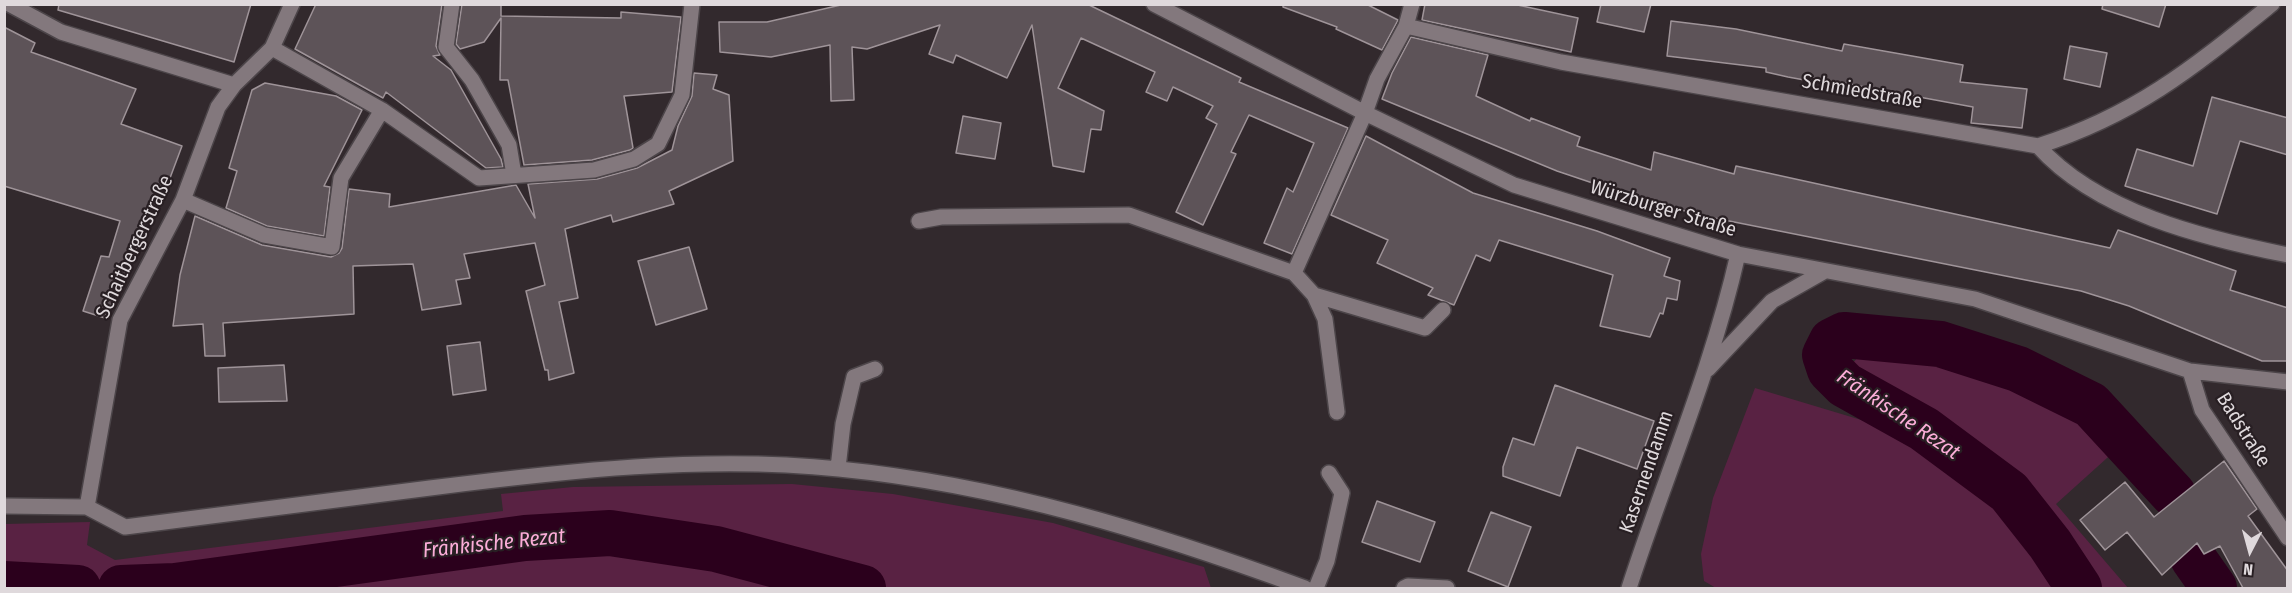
<!DOCTYPE html>
<meta charset="utf-8">
<style>
body{margin:0}
#map{position:relative;width:2292px;height:593px;overflow:hidden;background:#32292d;font-family:"Fira Sans Condensed",sans-serif}
canvas{display:block}
.frame{position:absolute;inset:0;border:6px solid #dfd9dc;pointer-events:none}
.north{position:absolute;left:2220px;top:521px;width:60px;height:60px;-webkit-text-stroke:4px #281f23;paint-order:stroke;rotate:186deg;font-size:16px;font-weight:700;line-height:24px;text-align:center;color:#dfd9dc}
.north::after{content:'';display:block;margin:auto;width:21px;height:27px;background:#dfd9dc;clip-path:polygon(50% 0,100% 100%,50% 72%,0 100%)}
</style>
<div id="map">
<canvas width="2292" height="593"></canvas>
<div class="frame"></div>
<div class="north">N</div>
</div>
<script>
const ctx = document.querySelector('canvas').getContext('2d');
ctx.lineJoin = 'round';
function paint(path, color) {
  ctx.fillStyle = color;
  ctx.fill(path, 'evenodd');
}
function strokePath(path, color, width, dash) {
  ctx.strokeStyle = color;
  ctx.lineWidth = width;
  ctx.lineCap = dash ? 'butt' : 'round';
  ctx.setLineDash(dash || []);
  ctx.stroke(path);
}
function write(font, color, halo, rows, align = 'center') {
  ctx.font = font + ' "Fira Sans Condensed",sans-serif';
  ctx.lineWidth = 4.5;
  ctx.setLineDash([]);
  ctx.textBaseline = 'middle';
  ctx.strokeStyle = halo;
  ctx.fillStyle = color;
  for (const [text, x, y, turn = 0] of rows) {
    ctx.save();
    ctx.translate(x, y);
    ctx.rotate((+turn || 0) * Math.PI / 180);
    ctx.textAlign = isNaN(turn) ? turn : align;
    if (halo) ctx.strokeText(text, 0, 0);
    ctx.fillText(text, 0, 0);
    ctx.restore();
  }
}
const green = new Path2D(`
 M1862 352 1876 354 1929 353 2085 417 2117 449 2056 504 2128 588H2098L2030 497 2001 463 1861 377 1853 363Z
 M1755 388 1878 425 1995 499 2037 545 2059 588H1716L1704 581 1701 554 1713 498Z
 M792 484 893 494 1053 523 1204 567 1211 588H5V524L90 522 87 545 115 560 503 511 501 494 573 487Z`);
const river = new Path2D(`
 M2193 558 2214 588
 M4 584 78 588
 M121 588 175 586 525 538 610 533 716 549 863 588
 M2079 588 2050 544 2009 492 1924 429 1845 385 1830 370 1825 355 1832 341 1844 335 1940 344 2018 369 2091 405 2173 494`);
const building = new Path2D(`
 M59 4H251L234 62 58 10Z
 M316 4H442L436 46 440 55 433 56 451 70 501 159 503 167 486 168 386 92 383 98 295 49Z
 M462 4H501V16L621 18V12L681 17 672 92 624 96 633 148 630 150 592 160 524 165 508 80H500L501 18 484 42 460 49 456 44Z
 M845 4H1087L1241 78 1239 82 1348 128 1292 254 1264 243 1287 188 1293 192 1314 143 1249 115 1231 152 1236 154 1203 225 1176 212 1217 124 1206 118 1213 106 1173 87 1167 101 1146 92 1155 72 1081 38 1058 88 1104 111 1101 130 1091 129 1084 172 1053 166 1032 25 1007 78 956 55 953 63 929 54 940 25 867 49 852 47 854 100 831 101 830 45 771 57 720 52 719 22H767Z
 M1283 4H1366L1398 20 1382 50 1336 29 1337 27 1283 7Z
 M1425 4H1513L1578 18 1571 52 1422 20Z
 M1601 4H1651L1644 32 1597 22Z
 M2103 4H2166L2159 27 2102 9Z
 M1671 21 1736 29 1842 51 1844 44 1963 65 1960 82 2027 89 2022 128 1971 123 1973 107 1811 77 1810 81 1788 77 1766 72V68L1667 56Z
 M4 27 35 43 31 52 136 89 121 124 182 146 158 210 150 207 132 263H129L105 318 83 311 101 256 109 257 120 221 4 186Z
 M1411 37 1488 55 1476 96 1530 121 1531 118 1580 137 1577 146 1651 170 1654 152 1734 174 1736 166 2110 248 2118 230 2236 271 2230 290 2288 308V361H2262L2129 306 2081 291 1704 216 1640 199 1557 171 1382 99 1392 73Z
 M2070 46 2107 53 2100 87 2064 79Z
 M694 73 717 75 713 89 729 95 733 161 669 191 674 204 613 222 611 215 565 229 578 298 559 302 574 373 549 380 548 370H545L526 291 545 285 535 243 464 254 470 278 456 280 461 304 422 310 413 264 353 266 354 314 223 323 225 356H205L203 324 173 326 180 275 195 216 262 245 331 257 339 253 342 248 349 189 390 194 389 207 516 185 535 218 528 184 597 179 637 168 672 150 678 126 692 96Z
 M265 83 336 96 362 110 324 186 330 187 324 236 267 226 226 208 237 171 229 168 252 90Z
 M2212 97 2288 118V155L2240 141 2217 214 2125 186 2137 149 2193 166Z
 M963 116 1001 123 995 159 956 153Z
 M1366 136 1473 193 1597 231 1670 258 1664 276 1680 281 1677 300 1667 298 1663 314 1660 313 1650 337 1600 326 1613 275 1499 240 1490 261 1476 255 1454 305 1428 295 1433 288 1377 263 1388 240 1331 215Z
 M689 247 707 309 656 325 638 261Z
 M480 342 486 390 453 395 447 346Z
 M284 365 287 401 219 402 218 368Z
 M1555 385 1654 421 1637 469 1577 447 1560 496 1503 476V467L1513 438 1534 445Z
 M2224 461 2257 509 2248 516 2288 571V588H2243L2220 546 2204 554 2197 543 2162 575 2127 532 2105 550 2080 520 2125 482 2154 517Z
 M1377 501 1435 522 1420 562 1362 542Z
 M1491 512 1531 527 1508 587 1468 571Z`);
const minor = new Path2D(`
 M9 4 61 32 234 85 272 48 292 4
 M452 4 446 47 472 80 509 145 514 175
 M1154 4 1365 113 1514 185 1738 254 1975 299 2190 371 2288 382
 M1406 26 1561 62 2038 146C2097 212 2203 238 2288 255
 M272 48 382 110
 M2038 146C2136 115 2194 67 2272 4
 M183 200 264 235 332 247 341 178 382 110 479 178 594 170 634 159 658 144 682 95 692 4
 M919 221 941 217 1129 215 1294 273 1365 113 1377 79 1406 26 1412 4
 M1294 273 1314 295 1325 319 1337 412
 M1314 295 1425 328 1443 310
 M1708 369 1772 301 1825 271
 M2190 371 2202 410 2288 538
 M838 468 843 424 854 377 875 369
 M4 506 87 507 125 527C227 514 329 501 430 488 565 471 704 455 839 469 1001 485 1153 532 1305 588
 M87 507 120 320 183 200 218 107 234 85
 M1316 588 1327 561 1342 493 1329 473
 M1404 588 1408 586 1447 588
 M1629 588C1665 477 1712 369 1738 254`);
const streetNames = [
 ["Schmiedstraße",1862,92,10],
 ["Würzburger Straße",1663,209,17],
 ["Schaitbergerstraße",135,247,-65],
 ["Badstraße",2243,430,58],
 ["Kasernendamm",1647,472,-71]
];
const waterNames = [
 ["Fränkische Rezat",1898,415,34],
 ["Fränkische Rezat",494,544,-6]
];
paint(green, '#592243');
strokePath(river, '#2b001c', 46);
paint(building, '#5d5358');
strokePath(building, '#9f9499', 1.5);
strokePath(minor, '#4c4549', 18);
strokePath(minor, '#83787d', 15);
write('20px', '#dfd9dc', '#281f23', streetNames);
write('italic 21px', '#fbadd8', '#281f23', waterNames);
</script>
